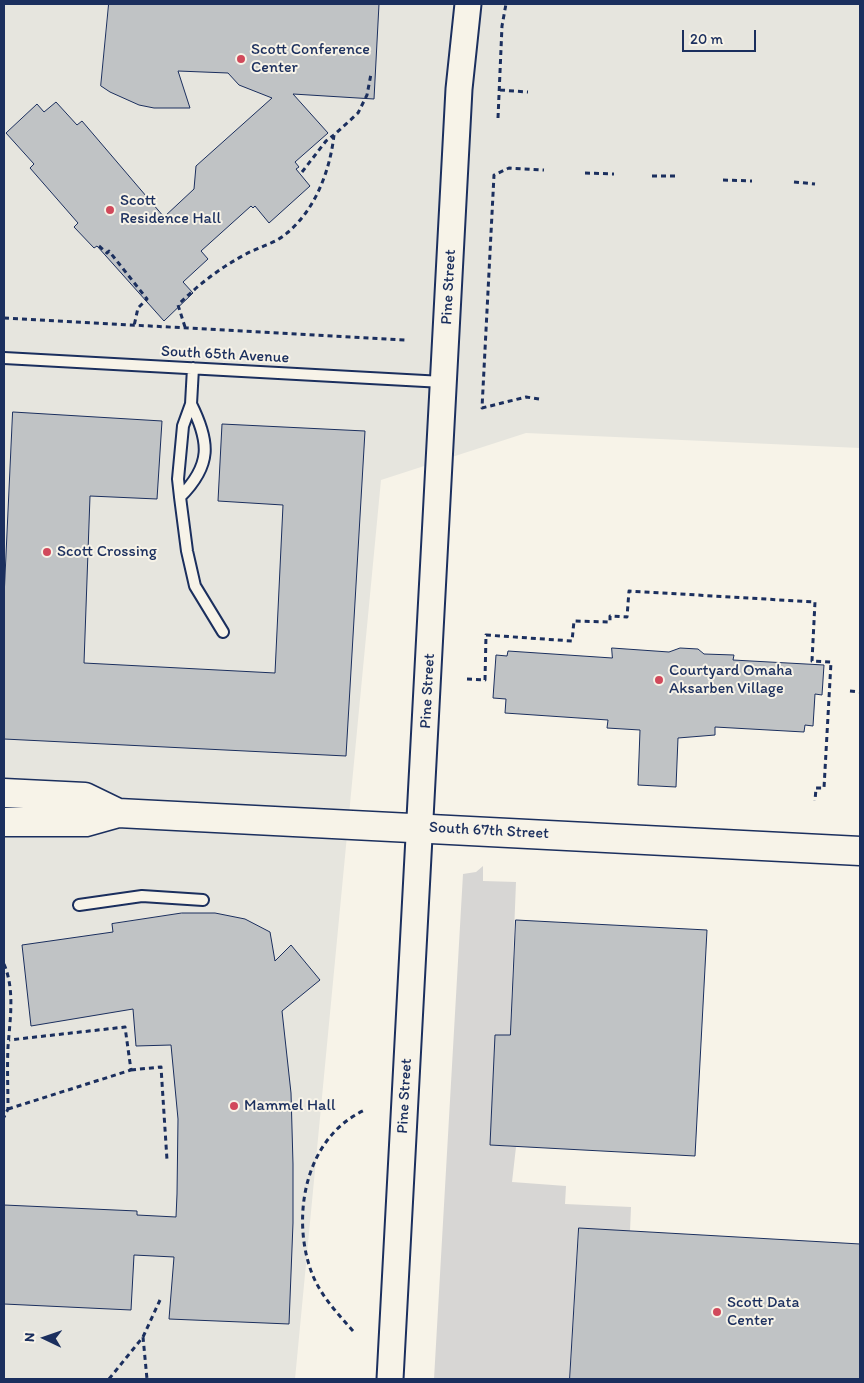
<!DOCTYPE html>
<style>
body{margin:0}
#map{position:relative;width:864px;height:1383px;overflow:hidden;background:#f7f3e8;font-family:Itim,sans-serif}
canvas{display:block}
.frame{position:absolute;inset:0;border:5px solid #1b2f5e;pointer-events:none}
.north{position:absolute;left:20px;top:1313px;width:50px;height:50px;-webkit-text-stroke:4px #f7f3e8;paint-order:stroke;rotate:273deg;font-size:14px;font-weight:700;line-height:20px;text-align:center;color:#1b2f5e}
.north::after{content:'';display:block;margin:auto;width:18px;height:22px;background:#1b2f5e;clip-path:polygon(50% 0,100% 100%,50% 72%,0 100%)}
.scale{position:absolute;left:682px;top:30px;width:74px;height:22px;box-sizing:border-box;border:2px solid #1b2f5e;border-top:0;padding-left:6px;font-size:15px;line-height:18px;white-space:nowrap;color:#1b2f5e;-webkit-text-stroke:4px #f7f3e8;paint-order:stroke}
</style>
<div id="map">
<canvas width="864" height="1383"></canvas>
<div class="frame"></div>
<div class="north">N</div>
<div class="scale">20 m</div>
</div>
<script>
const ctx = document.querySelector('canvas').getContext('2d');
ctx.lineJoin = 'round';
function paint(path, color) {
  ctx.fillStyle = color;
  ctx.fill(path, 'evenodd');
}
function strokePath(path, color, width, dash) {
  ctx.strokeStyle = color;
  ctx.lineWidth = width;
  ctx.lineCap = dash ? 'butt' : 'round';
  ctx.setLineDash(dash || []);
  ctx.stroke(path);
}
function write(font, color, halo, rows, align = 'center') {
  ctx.font = font + ' Itim,sans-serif';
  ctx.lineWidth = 4;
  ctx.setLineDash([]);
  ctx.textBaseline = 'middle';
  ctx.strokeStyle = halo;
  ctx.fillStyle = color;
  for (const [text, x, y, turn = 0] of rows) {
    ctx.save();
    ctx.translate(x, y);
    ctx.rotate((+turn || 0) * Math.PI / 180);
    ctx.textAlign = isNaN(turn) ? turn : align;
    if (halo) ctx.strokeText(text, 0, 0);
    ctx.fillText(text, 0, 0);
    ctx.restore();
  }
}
const built = new Path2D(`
 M4 4H860V448L526 433 381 480 295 1379H4Z`);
const green = new Path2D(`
 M483 866V881L516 882 510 1035H495L490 1145 516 1147 512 1182 566 1186 565 1204 631 1207 630 1231 579 1229 570 1379H434L463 874 476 872Z`);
const building = new Path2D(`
 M109 4H379L374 99 293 94 328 133 295 162 299 167 296 169 310 186 269 223 255 206 253 208 251 206 201 251 208 259 183 282 193 293 164 321 97 246 94 248 74 227 78 223 30 168 34 164 6 133 37 104 44 112 56 102 77 125 82 121 164 217 194 189 196 166 272 98 239 85 228 73 178 71 190 108H154L139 105 110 92 101 86Z
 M13 412 162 421 157 499 90 496 84 663 275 673 283 505 218 501 222 424 365 431 346 756 4 739V598Z
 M612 648 669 652 680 648 698 649 704 654 734 655 733 660 824 665 822 695 815 694 813 726 805 725 804 732 715 727V735L678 738 676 787 638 785 640 730 607 728 608 720 505 713 506 699 493 698 496 655 507 656 508 651 612 658Z
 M182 913H215L245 919 270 932 275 961 291 945 320 980 282 1011 291 1093 293 1164V1223L289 1324 169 1319 174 1257 134 1255 131 1310 4 1304V1205L137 1211V1215L176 1217 177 1194 178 1119 171 1045 136 1046 133 1009 31 1026 22 945 113 932 112 924Z
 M516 920 707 930 695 1156 490 1145 495 1035H510Z
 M579 1228 860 1244V1379H570Z`);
const path = new Path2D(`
 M500 90 528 92
 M498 118 502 26 506 4
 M302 172 326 141 334 135
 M585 173 614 174
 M652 176H679
 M723 180 752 181
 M794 182 815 184
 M99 246 107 253 109 251 147 299 138 308 134 326
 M4 318 406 340
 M185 327 178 305C199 284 220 268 246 254 259 247 276 243 287 233 315 210 330 171 334 135L358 113 367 95 371 74
 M539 399 526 397 482 408 494 175 509 168 544 170
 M467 679 485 680 486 635 572 641 574 621 610 622V616L627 617 629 591 815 602 812 661 831 662 824 788H816L815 801
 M850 691 860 692
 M4 964C15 990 10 1019 8 1047 7 1067 8 1088 8 1109L4 1117
 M131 1070 161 1067 167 1160
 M8 1109 131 1070 125 1027 9 1040
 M353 1331C338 1314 322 1297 313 1276 290 1220 304 1137 365 1110
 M143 1337 160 1300
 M109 1379 143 1337 147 1379`);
const service = new Path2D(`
 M4 358 443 382
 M191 404C210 442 212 465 180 497L178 479 183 426 191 404 193 368
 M180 497 187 551 195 586 223 632
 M79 905 142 896 203 900`);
const tertiary = new Path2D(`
 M390 1379 459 89 468 4`);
const secondary = new Path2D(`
 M4 793 85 797 118 813
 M4 822H86L118 813 860 851`);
const markers = [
 [241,59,5,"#d1495b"],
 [110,210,5,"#d1495b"],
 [47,552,5,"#d1495b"],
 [659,680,5,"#d1495b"],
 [234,1106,5,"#d1495b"],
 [717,1312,5,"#d1495b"]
];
const poiNames = [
 ["Scott Conference",251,50],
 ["Center",251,68],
 ["Scott",120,201],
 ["Residence Hall",120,219],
 ["Scott Crossing",57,552],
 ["Courtyard Omaha",669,671],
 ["Aksarben Village",669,689],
 ["Mammel Hall",244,1106],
 ["Scott Data",727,1303],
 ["Center",727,1321]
];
const streetNames = [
 ["Pine Street",449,287,-87],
 ["South 65th Avenue",225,355,3],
 ["Pine Street",428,691,-87],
 ["South 67th Street",489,831,3],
 ["Pine Street",405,1096,-87]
];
paint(built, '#e6e5de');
paint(green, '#d7d6d4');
paint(building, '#c0c3c5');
strokePath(building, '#1b2f5e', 1);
strokePath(service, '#1b2f5e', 14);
strokePath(tertiary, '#1b2f5e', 29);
strokePath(secondary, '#1b2f5e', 31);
strokePath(path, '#1b2f5e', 3, [5, 4]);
strokePath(service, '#f7f3e8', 10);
strokePath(tertiary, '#f7f3e8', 25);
strokePath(secondary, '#f7f3e8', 28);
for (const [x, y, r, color] of markers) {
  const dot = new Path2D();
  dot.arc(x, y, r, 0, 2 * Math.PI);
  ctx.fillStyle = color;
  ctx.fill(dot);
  strokePath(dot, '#f7f3e8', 2);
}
write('16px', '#1b2f5e', '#f7f3e8', poiNames, 'left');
write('16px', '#1b2f5e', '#f7f3e8', streetNames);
</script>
